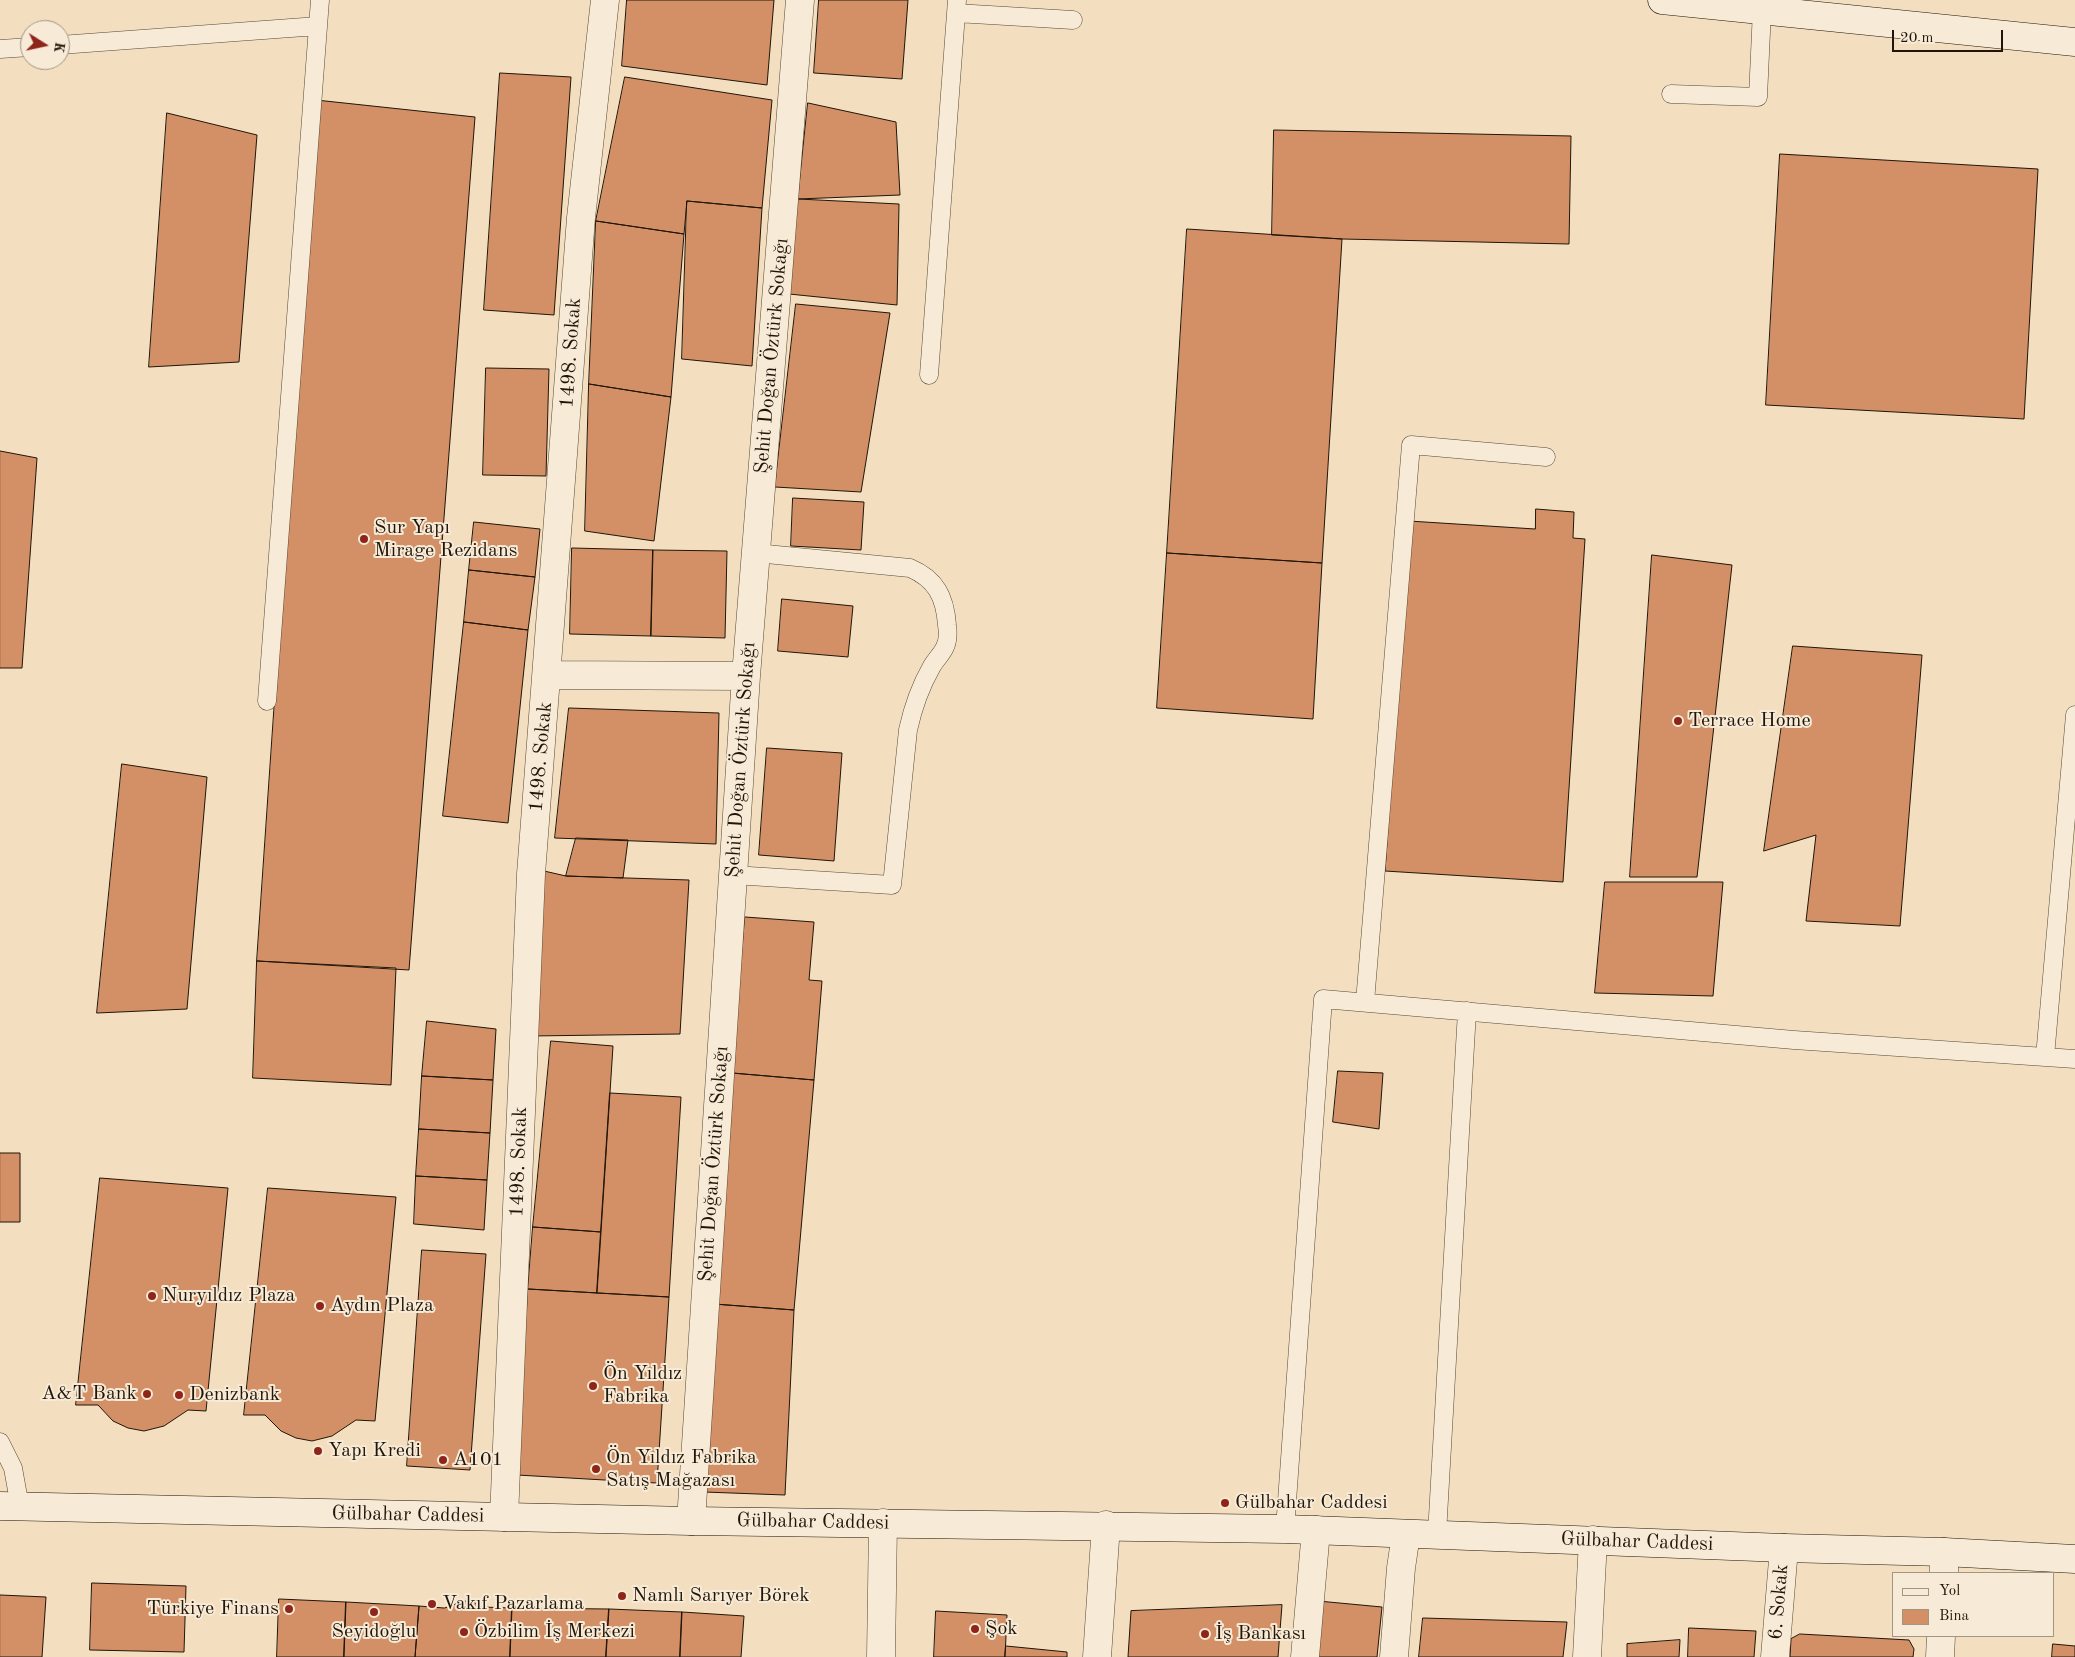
<!DOCTYPE html>
<meta charset="utf-8">
<style>
body{margin:0}
#map{position:relative;width:2075px;height:1657px;overflow:hidden;background:#f3dfc0;font-family:"Old Standard TT",serif}
canvas{display:block}
.legend{position:absolute;left:1892px;top:1572px;width:162px;height:65px;box-sizing:border-box;background:#f7ead6;border:1px solid #a19584;margin:0;padding:6px 9px;list-style:none;font-size:15px;color:#201508}
.legend li{display:flex;align-items:center;gap:10px;height:25px}
.legend b{width:25px;border:1px solid #a19584}
.north{position:absolute;left:20px;top:20px;width:50px;height:50px;box-sizing:border-box;background:#f7ead6;border:1px solid #a19584;border-radius:50%;rotate:100deg;font-size:14px;font-weight:700;line-height:20px;text-align:center;color:#201508}
.north::after{content:'';display:block;margin:auto;width:18px;height:22px;background:#8f2418;clip-path:polygon(50% 0,100% 100%,50% 72%,0 100%)}
.scale{position:absolute;left:1892px;top:30px;width:111px;height:22px;box-sizing:border-box;border:2px solid #201508;border-top:0;padding-left:6px;font-size:15px;line-height:18px;white-space:nowrap;color:#201508;-webkit-text-stroke:4px #f7ead6;paint-order:stroke}
</style>
<div id="map">
<canvas width="2075" height="1657"></canvas>
<ul class="legend">
<li><b style="height:6px;background:#f7ead6"></b>Yol</li>
<li><b style="height:14px;background:#d39066"></b>Bina</li>
</ul>
<div class="north">K</div>
<div class="scale">20 m</div>
</div>
<script>
const ctx = document.querySelector('canvas').getContext('2d');
ctx.lineJoin = 'round';
function paint(path, color) {
  ctx.fillStyle = color;
  ctx.fill(path, 'evenodd');
}
function strokePath(path, color, width, dash) {
  ctx.strokeStyle = color;
  ctx.lineWidth = width;
  ctx.lineCap = dash ? 'butt' : 'round';
  ctx.setLineDash(dash || []);
  ctx.stroke(path);
}
function write(font, color, halo, rows, align = 'center') {
  ctx.font = font + ' "Old Standard TT",serif';
  ctx.lineWidth = 4;
  ctx.setLineDash([]);
  ctx.textBaseline = 'middle';
  ctx.strokeStyle = halo;
  ctx.fillStyle = color;
  for (const [text, x, y, turn = 0] of rows) {
    ctx.save();
    ctx.translate(x, y);
    ctx.rotate((+turn || 0) * Math.PI / 180);
    ctx.textAlign = isNaN(turn) ? turn : align;
    if (halo) ctx.strokeText(text, 0, 0);
    ctx.fillText(text, 0, 0);
    ctx.restore();
  }
}
const building = new Path2D(`
 M627 0H774L767 85 622 66Z
 M819 0H908L902 79 814 73Z
 M500 73 571 77 554 315 484 310Z
 M625 77 772 100 762 208 687 201 684 234 596 221Z
 M316 100 475 117 409 970 257 961Z
 M808 103 896 122 900 195 798 199Z
 M167 113 257 135 239 362 149 367Z
 M1274 130 1571 136 1569 244 1342 239 1272 235Z
 M1780 154 2038 169 2024 419 1766 405Z
 M798 199 899 204 897 305 789 294Z
 M687 201 762 208 752 366 682 359Z
 M596 221 684 234 671 397 589 384Z
 M1187 229 1342 239 1322 563 1167 553Z
 M796 304 890 313 861 492 775 487Z
 M486 368 549 369 546 476 483 475Z
 M589 384 671 397 654 541 585 531Z
 M0 451 37 458 22 668H0Z
 M793 498 864 502 861 550 791 546Z
 M1536 509 1574 512 1573 538 1585 539 1563 882 1385 871 1409 521 1535 529Z
 M474 522 540 529 535 577 469 570Z
 M572 548 653 550 651 636 570 634Z
 M653 550 727 551 725 638 651 636Z
 M1167 553 1322 563 1313 719 1157 708Z
 M1652 555 1732 565 1697 877H1630Z
 M469 570 535 577 528 630 464 622Z
 M782 599 853 606 848 657 778 651Z
 M464 622 528 630 508 823 443 816Z
 M1793 646 1922 655 1900 926 1806 921 1816 835 1764 851Z
 M569 708 719 713 716 844 555 838Z
 M767 748 842 753 834 861 759 855Z
 M122 764 207 777 187 1009 97 1013Z
 M576 838 628 840 623 878 566 876Z
 M544 871 566 876 689 880 680 1034 531 1036Z
 M1605 882H1723L1713 996 1595 993Z
 M745 917 814 922 809 980 822 981 814 1080 732 1073Z
 M257 961 396 968 391 1085 253 1078Z
 M427 1021 496 1029 493 1080 422 1076Z
 M551 1041 613 1046 601 1232 533 1227Z
 M1338 1071 1383 1073 1379 1129 1333 1122Z
 M732 1073 814 1080 794 1310 714 1304Z
 M422 1076 493 1080 490 1133 419 1129Z
 M610 1093 681 1097 669 1297 597 1293Z
 M419 1129 490 1133 487 1180 416 1176Z
 M0 1153H20V1222H0Z
 M416 1176 487 1180 484 1230 414 1224Z
 M100 1178 228 1188 206 1411 188 1410 164 1426 144 1431 128 1428 113 1421 98 1405H76Z
 M268 1188 396 1197 375 1421 356 1420 332 1436 312 1441 296 1438 281 1431 265 1415H244Z
 M533 1227 601 1232 597 1293 528 1289Z
 M422 1250 486 1254 470 1470 407 1466Z
 M528 1289 669 1297 657 1483 517 1475Z
 M714 1304 794 1310 785 1495 704 1492Z
 M92 1583 186 1586 184 1652 90 1650Z
 M0 1595 46 1597 42 1657H0Z
 M279 1599 346 1602 344 1657H277Z
 M464 1601 474 1602 481 1607 512 1608 510 1657H415L419 1606 444 1608Z
 M1318 1601 1382 1607 1377 1657H1312Z
 M346 1602 419 1606 415 1657H344Z
 M1282 1605 1278 1657H1128L1131 1611Z
 M512 1608 609 1609 606 1657H510Z
 M609 1609 682 1612 680 1657H606Z
 M936 1611 1007 1615 1005 1657H934Z
 M682 1612 744 1616 741 1657H680Z
 M1423 1618 1567 1622 1563 1657H1419Z
 M1689 1628 1756 1631 1754 1657H1688Z
 M1800 1634 1909 1640 1914 1649 1913 1657H1790L1791 1639Z
 M1680 1640 1679 1657H1627V1644Z
 M2053 1644 2075 1646V1657H2052Z
 M1006 1646 1067 1652V1657H1005Z`);
const lane = new Path2D(`
 M956 13 1073 20
 M60 45 318 26
 M0 49 30 47
 M1671 94 1758 97 1762 10
 M929 375 957 0
 M267 701 320 0
 M733 875 892 885 908 730C913 707 920 687 932 666 936 659 942 654 945 647 948 641 948 631 947 625 945 597 936 579 910 568L756 553
 M1365 1002 1411 445 1546 457
 M2045 1057 2075 715
 M0 1442 13 1468 20 1507
 M1285 1529 1323 999 1794 1040 2075 1059
 M1437 1534 1467 1011`);
const street = new Path2D(`
 M548 675 746 676
 M504 1517 531 874 581 218 605 0
 M691 1521 746 676 800 0
 M1944 1552V1573
 M881 1657 883 1523
 M1097 1657 1106 1525
 M1305 1657 1316 1530
 M1394 1657 1401 1568 1406 1534
 M1587 1657 1593 1540
 M1775 1657 1784 1548
 M1940 1657 1941 1636`);
const secondary = new Path2D(`
 M1662 0 2075 42
 M0 1506 691 1521 1285 1529 1784 1548 1944 1552 2075 1559`);
const markers = [
 [364,539,5,"#8f2418"],
 [1678,721,5,"#8f2418"],
 [152,1296,5,"#8f2418"],
 [320,1306,5,"#8f2418"],
 [593,1386,5,"#8f2418"],
 [147,1394,5,"#8f2418"],
 [179,1395,5,"#8f2418"],
 [318,1451,5,"#8f2418"],
 [443,1460,5,"#8f2418"],
 [596,1469,5,"#8f2418"],
 [1225,1503,5,"#8f2418"],
 [622,1596,5,"#8f2418"],
 [432,1604,5,"#8f2418"],
 [289,1609,5,"#8f2418"],
 [374,1612,5,"#8f2418"],
 [975,1629,5,"#8f2418"],
 [464,1632,5,"#8f2418"],
 [1205,1634,5,"#8f2418"]
];
const streetNames = [
 ["1498. Sokak",571,353,-86],
 ["Şehit Doğan Öztürk Sokağı",772,356,-85],
 ["1498. Sokak",541,757,-85],
 ["Şehit Doğan Öztürk Sokağı",741,760,-86],
 ["1498. Sokak",519,1162,-88],
 ["Şehit Doğan Öztürk Sokağı",714,1164,-86],
 ["Gülbahar Caddesi",408,1515,1],
 ["Gülbahar Caddesi",813,1522,1],
 ["Gülbahar Caddesi",1637,1542,2],
 ["6. Sokak",1779,1602,-85]
];
const poiNames = [
 ["Sur Yapı",374,528],
 ["Mirage Rezidans",374,551],
 ["Terrace Home",1688,721],
 ["Nuryıldız Plaza",162,1296],
 ["Aydın Plaza",330,1306],
 ["Ön Yıldız",603,1374],
 ["Fabrika",603,1397],
 ["A&T Bank",137,1394,"right"],
 ["Denizbank",189,1395],
 ["Yapı Kredi",328,1451],
 ["Ön Yıldız Fabrika",606,1458],
 ["Satış Mağazası",606,1481],
 ["A101",453,1460],
 ["Gülbahar Caddesi",1235,1503],
 ["Namlı Sarıyer Börek",632,1596],
 ["Vakıf Pazarlama",442,1604],
 ["Türkiye Finans",279,1609,"right"],
 ["Şok",985,1629],
 ["Seyidoğlu",374,1632,"center"],
 ["Özbilim İş Merkezi",474,1632],
 ["İş Bankası",1215,1634]
];
paint(building, '#d39066');
strokePath(building, '#201508', 1);
strokePath(lane, '#554836', 19);
strokePath(street, '#554836', 29);
strokePath(secondary, '#201508', 29);
strokePath(lane, '#f7ead6', 18);
strokePath(street, '#f7ead6', 28);
strokePath(secondary, '#f7ead6', 28);
for (const [x, y, r, color] of markers) {
  const dot = new Path2D();
  dot.arc(x, y, r, 0, 2 * Math.PI);
  ctx.fillStyle = color;
  ctx.fill(dot);
  strokePath(dot, '#f7ead6', 2);
}
write('20px', '#201508', '#f7ead6', streetNames);
write('20px', '#201508', '#f7ead6', poiNames, 'left');
</script>
